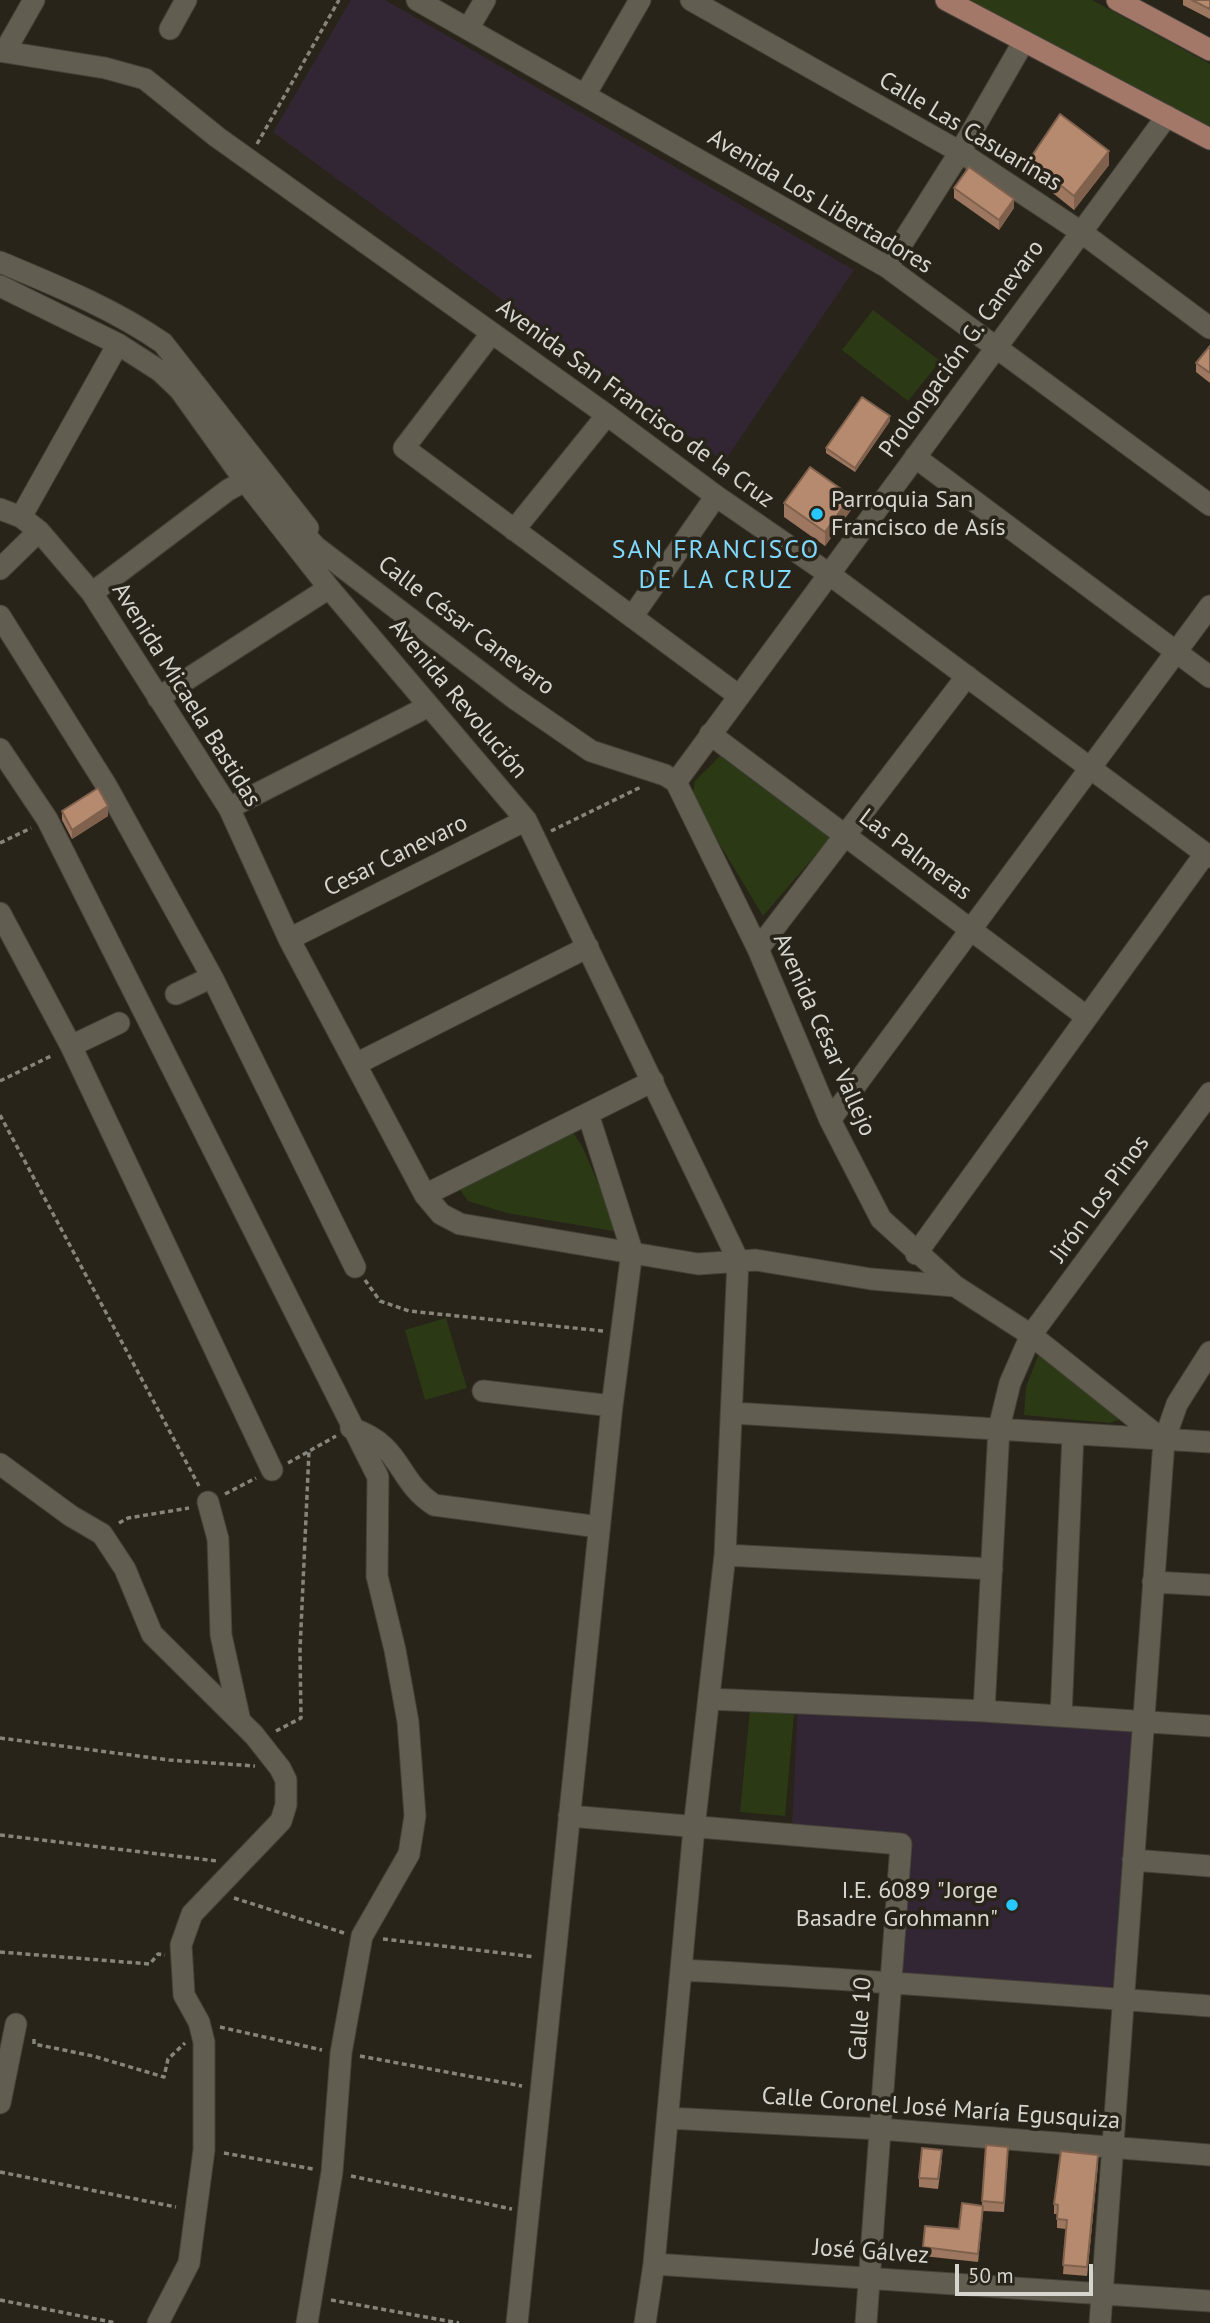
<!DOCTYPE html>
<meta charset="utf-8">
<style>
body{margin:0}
#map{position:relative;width:1210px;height:2323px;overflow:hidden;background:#282419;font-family:"PT Sans",sans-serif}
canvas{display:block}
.scale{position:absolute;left:955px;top:2264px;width:138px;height:32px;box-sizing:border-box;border:4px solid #d7d5ce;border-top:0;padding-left:9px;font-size:21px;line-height:24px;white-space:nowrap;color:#d7d5ce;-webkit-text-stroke:5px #282419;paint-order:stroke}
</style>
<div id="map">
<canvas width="1210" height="2323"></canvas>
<div class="scale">50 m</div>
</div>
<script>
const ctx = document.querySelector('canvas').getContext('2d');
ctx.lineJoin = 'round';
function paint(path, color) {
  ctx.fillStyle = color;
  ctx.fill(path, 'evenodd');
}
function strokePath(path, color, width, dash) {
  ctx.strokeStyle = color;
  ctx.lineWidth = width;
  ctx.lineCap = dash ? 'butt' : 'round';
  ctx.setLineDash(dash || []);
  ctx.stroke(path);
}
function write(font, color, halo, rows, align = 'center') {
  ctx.font = font + ' "PT Sans",sans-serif';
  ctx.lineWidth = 7;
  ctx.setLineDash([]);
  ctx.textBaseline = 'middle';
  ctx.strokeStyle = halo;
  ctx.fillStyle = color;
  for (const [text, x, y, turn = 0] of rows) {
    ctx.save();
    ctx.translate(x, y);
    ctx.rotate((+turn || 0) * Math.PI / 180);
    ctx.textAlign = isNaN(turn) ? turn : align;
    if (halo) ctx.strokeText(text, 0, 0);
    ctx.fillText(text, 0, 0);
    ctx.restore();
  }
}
const education = new Path2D(`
 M351 0H385L854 270 724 462 273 132Z
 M798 1706 1136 1727 1112 1994 899 1975 909 1835 792 1827Z`);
const green = new Path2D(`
 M966 0H1092L1210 64V129Z
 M873 310 940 361 908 401 842 350Z
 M720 756 830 838 763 916 692 798 695 781Z
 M572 1131 582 1146 619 1232 507 1213 468 1201 459 1188Z
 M446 1318 467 1388 425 1400 405 1330Z
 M1040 1351 1121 1419 1109 1423 1024 1415 1026 1387Z
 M750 1710 794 1714 785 1816 740 1812Z`);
const path = new Path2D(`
 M257 144 339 0
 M551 831 641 787
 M0 843 31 828
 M0 1081 53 1055
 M0 1115 199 1486
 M365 1280 380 1301 409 1311 603 1331
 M288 1463 336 1436
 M225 1494 256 1478
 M119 1523 128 1518 189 1508
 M276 1731 301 1718 300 1650 309 1451
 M0 1738 169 1760 255 1766
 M0 1835 217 1861
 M234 1898 344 1933
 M383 1939 535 1957
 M0 1952 150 1964 158 1954 165 1955
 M220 2027 322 2050
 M34 2039V2044L93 2056 164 2077 168 2059 185 2043
 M360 2056 522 2086
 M224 2153 313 2169
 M0 2172 176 2207
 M351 2176 512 2209
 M0 2300 116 2323
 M331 2300 459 2323`);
const minor = new Path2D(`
 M417 0 887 267 1210 505
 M691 0 960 152 1081 232 1210 328
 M170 29 186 0
 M468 29 485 0
 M0 51 105 68 145 79 217 137 607 415 716 496 829 574 1210 857
 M5 51 34 0
 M585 95 640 0
 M0 262C57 286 112 308 163 343L308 528
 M887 267 960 152 1024 41
 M0 286 118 344 160 371 180 390 245 481 329 588 526 820 738 1260 725 1555 694 1828 654 2264 645 2323
 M491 334 404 448 739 696
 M915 457 1210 677
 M0 509 21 517 39 531 92 593 229 808 289 939 425 1195 441 1214 460 1224 698 1264 756 1260 871 1279 955 1286 1031 1335 1164 1441
 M21 517 118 344
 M293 522 316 547 514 698 591 751 665 775 676 782
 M514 530 607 415
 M0 569 39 531
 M92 593 228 490 245 481 256 489
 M0 616 106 785 212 977 355 1267
 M632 617 716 496
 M158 698 329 588
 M710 734 1087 1017
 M0 749 47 819 378 1477 377 1576 395 1650 408 1722 415 1816 409 1854 362 1936 341 2053 332 2172 307 2323
 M676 782 1167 116
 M676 782 758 949 830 1120 881 1219 955 1286
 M229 808 429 706
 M0 913 71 1046 272 1470
 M289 939 526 820
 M758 949 967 676
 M176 994 212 977
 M71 1046 119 1023
 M356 1064 588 947
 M830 1120 1210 606
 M425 1195 653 1081
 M916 1254 1205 854
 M483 1391 612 1406
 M733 1413 1210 1442
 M351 1428C404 1446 395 1479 434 1505L599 1527
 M0 1464 71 1516 102 1534 125 1569 152 1634 254 1735 280 1768 286 1780V1805L281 1821 192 1914 181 1945 184 1995 199 2022 204 2042V2150L189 2263 158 2323
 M208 1502 218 1539 221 1635 240 1721
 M725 1555 992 1569
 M1153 1582 1210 1585
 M709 1699 984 1711 1210 1726
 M984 1711 999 1428 1010 1383 1031 1335 1210 1093
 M1061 1716 1073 1434
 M569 1816 901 1844 866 2323
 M1133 1860 1210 1866
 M681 1970C858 1979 1034 1993 1210 2006
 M0 2103 16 2024
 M668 2118 880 2129 1210 2155
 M654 2264 1210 2301
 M517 2323 612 1406 632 1251 588 1114
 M1100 2323 1164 1441 1177 1404 1210 1352`);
const major = new Path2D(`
 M946 0 1210 139
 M1117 0 1210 50`);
const wall = new Path2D(`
 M1183 0H1210V19L1183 5Z
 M1029 160 1109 165 1074 210 1029 174Z
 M954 188 1014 208 999 230 954 198Z
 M1210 346V383L1196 372V363Z
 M890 421 855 472 826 453V448Z
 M784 503 851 510 825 546 784 517Z
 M62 811 108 816 72 839 62 820Z
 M986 2145 1008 2156 1004 2212 983 2211 978 2262 923 2256V2247L959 2229 982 2205Z
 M942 2160 938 2189 919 2187V2178Z
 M1098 2164 1087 2276 1063 2274 1066 2229 1057 2228V2214H1054V2204Z`);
const shadedWall = new Path2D(`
 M1109 151V165L1074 210V196Z
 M1014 199V208L999 230V220Z
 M890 416V421L855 472V468Z
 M851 496V510L825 546V532Z
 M108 806V816L72 839V830Z
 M1098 2155V2164L1087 2276V2267Z
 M983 2206V2214L978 2262V2254Z`);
const building = new Path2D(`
 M1192 0H1210V9Z
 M1060 114 1109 151 1074 196 1029 160Z
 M969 167 1014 199 999 220 954 188Z
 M1210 346V373L1196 363Z
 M862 397 890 416 855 468 826 448Z
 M810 467 851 496 825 532 784 503Z
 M98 788 108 806 72 830 62 811Z
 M986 2145 1008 2147 1004 2203 982 2201Z
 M922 2148 942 2150 938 2179 919 2178Z
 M1061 2151 1098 2155 1087 2267 1063 2265 1067 2220 1057 2219 1058 2205 1054 2204Z
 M962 2203 983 2206 978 2254 923 2247 925 2226 959 2229Z`);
const markers = [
 [817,514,7,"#27c8ff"],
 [1012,1905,7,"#27c8ff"]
];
const streetNames = [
 ["Calle Las Casuarinas",970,132,31],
 ["Avenida Los Libertadores",820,202,31],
 ["Prolongación G. Canevaro",962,349,-54],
 ["Avenida San Francisco de la Cruz",635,404,36],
 ["Calle César Canevaro",466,626,37],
 ["Avenida Micaela Bastidas",186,695,58],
 ["Avenida Revolución",458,699,50],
 ["Las Palmeras",915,855,37],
 ["Cesar Canevaro",396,856,-26],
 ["Avenida César Vallejo",824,1035,66],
 ["Jirón Los Pinos",1100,1199,-54],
 ["Calle 10",861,2019,-86],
 ["Calle Coronel José María Egusquiza",941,2109,4],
 ["José Gálvez",871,2252,4]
];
const poiNames = [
 ["Parroquia San",831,500],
 ["Francisco de Asís",831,528],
 ["I.E. 6089 \"Jorge",998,1891,"right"],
 ["Basadre Grohmann\"",998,1919,"right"]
];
const neighbourhoodNames = [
 ["SAN FRANCISCO",716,551],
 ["DE LA CRUZ",716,581]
];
paint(education, '#332634');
paint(green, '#2b3a15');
strokePath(minor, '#444139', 23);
strokePath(major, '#444139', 23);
strokePath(path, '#86847b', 3.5, [5, 3.5]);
strokePath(minor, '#615d51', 21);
strokePath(major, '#a47869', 21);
paint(wall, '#9d775f');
paint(shadedWall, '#7f614d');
paint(building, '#b68a6e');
strokePath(building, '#7f614d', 2);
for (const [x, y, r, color] of markers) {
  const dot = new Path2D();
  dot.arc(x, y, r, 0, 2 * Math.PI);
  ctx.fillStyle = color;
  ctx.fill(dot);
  strokePath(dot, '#282419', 2.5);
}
write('24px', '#d7d5ce', '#282419', streetNames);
write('24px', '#d7d5ce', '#282419', poiNames, 'left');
ctx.letterSpacing = '2px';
write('26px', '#80d9fe', '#282419', neighbourhoodNames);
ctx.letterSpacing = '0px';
</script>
